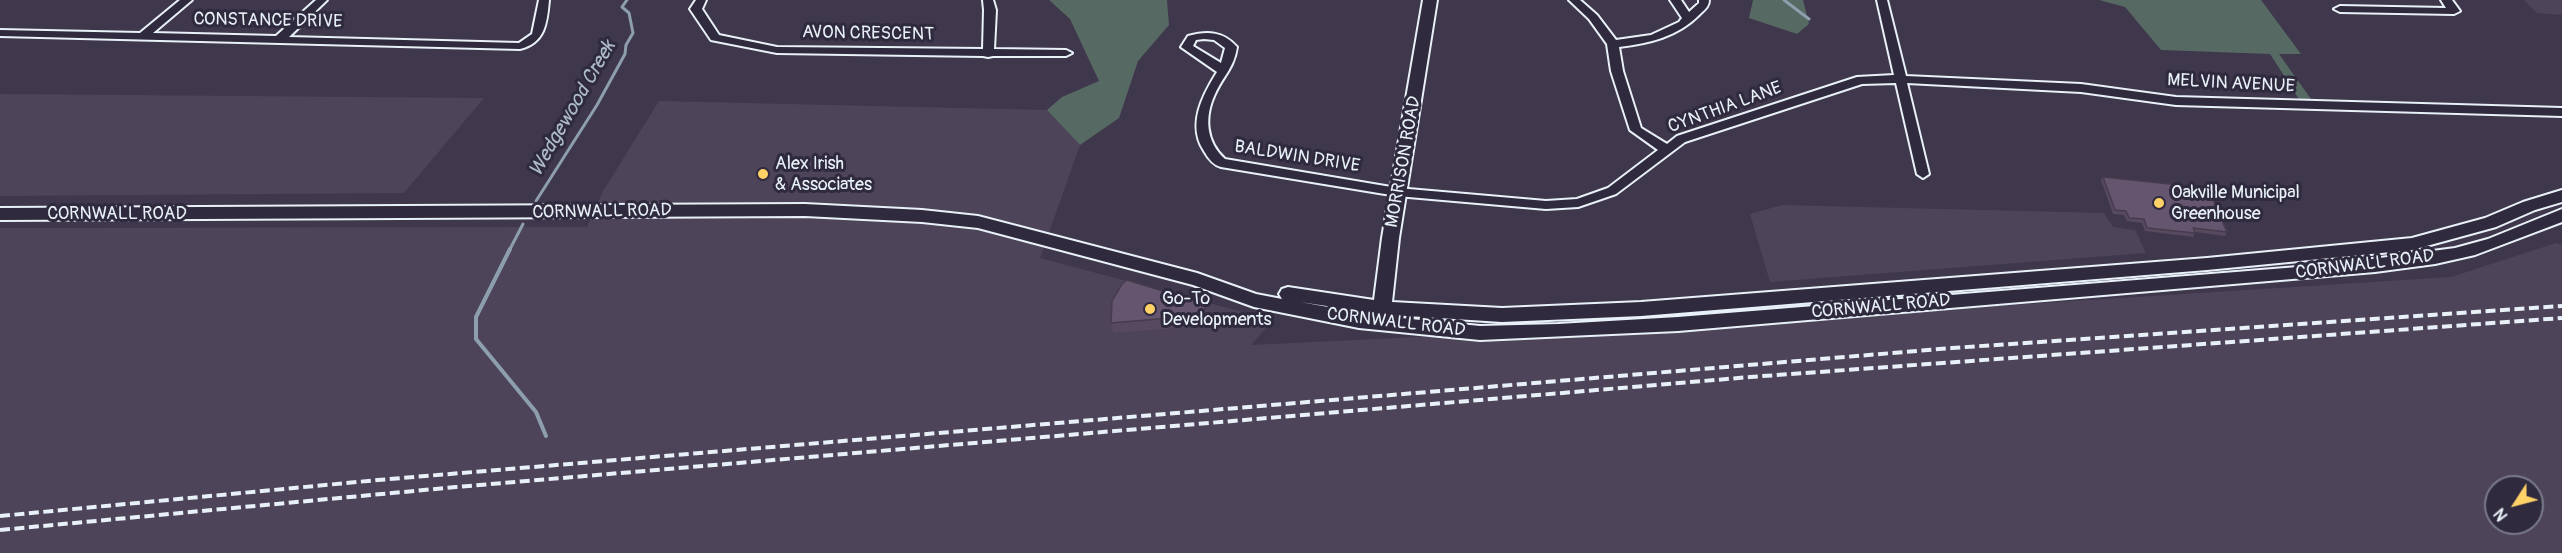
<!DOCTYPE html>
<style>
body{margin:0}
#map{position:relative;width:2562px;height:553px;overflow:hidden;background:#3f374c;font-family:Pangolin,sans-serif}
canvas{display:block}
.north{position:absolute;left:2484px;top:475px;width:60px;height:60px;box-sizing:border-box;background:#2f2a3d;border:2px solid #797a88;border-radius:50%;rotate:234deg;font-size:16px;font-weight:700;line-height:24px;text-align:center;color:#e8f1f8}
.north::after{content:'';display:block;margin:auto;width:21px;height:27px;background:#ffd166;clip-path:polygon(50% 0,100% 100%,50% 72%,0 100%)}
</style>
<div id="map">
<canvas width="2562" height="553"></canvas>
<div class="north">N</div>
</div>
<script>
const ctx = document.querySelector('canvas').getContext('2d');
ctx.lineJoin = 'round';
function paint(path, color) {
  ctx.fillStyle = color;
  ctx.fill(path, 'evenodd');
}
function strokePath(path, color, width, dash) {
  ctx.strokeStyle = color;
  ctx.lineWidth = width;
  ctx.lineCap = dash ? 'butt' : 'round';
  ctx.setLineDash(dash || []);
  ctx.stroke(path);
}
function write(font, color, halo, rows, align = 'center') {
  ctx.font = font + ' Pangolin,sans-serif';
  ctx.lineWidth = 6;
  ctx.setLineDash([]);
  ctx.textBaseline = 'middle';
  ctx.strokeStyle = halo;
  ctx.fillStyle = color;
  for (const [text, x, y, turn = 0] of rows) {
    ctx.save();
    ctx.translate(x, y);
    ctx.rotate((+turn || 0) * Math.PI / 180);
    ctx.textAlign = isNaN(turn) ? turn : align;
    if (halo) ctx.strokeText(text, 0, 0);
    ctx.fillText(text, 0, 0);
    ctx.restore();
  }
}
const built = new Path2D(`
 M2524 0H2562V15L2537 13Z
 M0 94 484 98 404 193 0 196Z
 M659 101 1047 110 1080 145 1040 258 1273 320 1251 345 1776 320 2451 277 2556 243 2562 245V553H0V228L587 227 603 191ZM2496 487H2532V523H2496Z
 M1782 205 2104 213 2113 227 2135 230 2146 253 1770 282 1750 214Z`);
const green = new Path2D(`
 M1049 0H1167L1169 25 1138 61 1119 118 1080 145 1047 110 1062 97 1099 81 1070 19Z
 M1753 0H1803L1809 24 1797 34 1749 18Z
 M2099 0H2261L2301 54H2279L2311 99H2299L2270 54 2161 50 2125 7Z`);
const streamFar1 = new Path2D(`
 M1784 0 1809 19
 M536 201 597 105 625 54 626 45 633 33 629 13 622 7 627 0
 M509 251 523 224`);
const stream = new Path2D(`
 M510 249 476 317V339L536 412 546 436`);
const street = new Path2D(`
 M180 0H192L153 33 276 36 316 0H327L289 37 519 43 532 34 539 0H549C547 23 545 43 520 49L0 36V30L140 33Z
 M696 0H706L702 9 719 35 777 47 983 49 984 10 983 0H993L996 10 994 49 1066 50 1072 53 1066 56H993L988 57 983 56 777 53 711 40 690 9Z
 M1569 0H1580L1597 15 1616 40 1651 35 1679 22 1682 18 1670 0H1681L1689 12 1699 3V0H1709C1709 7 1704 10 1699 15 1677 37 1650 43 1619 47L1623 71 1641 128 1667 144 1677 136 1857 77 1894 75 1877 0H1887L1906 76 2081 84 2176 97 2562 108V116L2176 105 2081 92 1907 83 1929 174 1923 178 1917 174 1896 83 1862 84 1685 142 1616 194 1578 207 1546 209 1397 196 1221 167C1213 165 1208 158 1204 151 1187 125 1202 96 1217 72L1181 47 1188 36C1207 31 1223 31 1237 47 1234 68 1223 76 1215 94 1204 117 1206 142 1225 159L1397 188 1546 201 1577 199 1608 188 1658 150 1630 130 1611 71 1607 44 1589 19ZM1204 39 1214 40 1225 48 1221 63 1193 46 1196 40Z
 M2441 0H2452L2460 11 2454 14 2340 12 2334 9 2340 6 2446 8Z`);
const secondary = new Path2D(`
 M1423 0H1437L1399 238 1392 302 1502 308 1641 302 2207 258 2412 238 2485 218 2523 202 2562 190V202L2535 210 2496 227 2412 250 2207 270 1641 316 1502 322 1391 315V317L1480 326 1558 324 1678 317 2335 264 2455 248 2488 239 2562 209V222L2475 255 2435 264 2375 272 1678 331 1480 340 1359 328 1254 307 1193 285 978 228 922 222 805 216 0 220V208L805 204 922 210 978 216 1197 273 1256 294 1282 299 1279 294 1282 289 1288 287 1374 300 1382 238ZM1300 302 1373 313V315Z`);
const rail = new Path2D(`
 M0 516 378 480 1952 348 2562 306
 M0 530 456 487 1750 377 2562 318`);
const wall = new Path2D(`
 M2103 177 2227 232 2225 236 2195 232 2193 237 2145 231 2142 223 2127 221 2124 215 2113 214 2101 180Z
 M1112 301 1205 315 1204 326 1113 333 1111 323Z`);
const shadedWall = new Path2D(`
 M1205 304V315L1204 326V315Z`);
const building = new Path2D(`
 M2103 177 2208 188 2227 232 2193 228 2195 233 2147 228 2144 219 2129 218 2126 211 2115 210Z
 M1127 280 1205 304 1204 315 1111 323 1112 301 1122 284Z`);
const markers = [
 [763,174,6,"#ffd166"],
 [2159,203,6,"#ffd166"],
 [1150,309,6,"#ffd166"]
];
const streetNames = [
 ["CONSTANCE DRIVE",268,21,1],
 ["AVON CRESCENT",868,34,1],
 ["MELVIN AVENUE",2231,84,3],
 ["CYNTHIA LANE",1725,108,-20],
 ["BALDWIN DRIVE",1297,157,9],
 ["MORRISON ROAD",1404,162,-80],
 ["CORNWALL ROAD",602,212,-1],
 ["CORNWALL ROAD",117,214],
 ["CORNWALL ROAD",2365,265,-7],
 ["CORNWALL ROAD",1881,307,-5],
 ["CORNWALL ROAD",1396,323,7]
];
const poiNames = [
 ["Alex Irish",775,164],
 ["& Associates",775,185],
 ["Oakville Municipal",2171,193],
 ["Greenhouse",2171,214],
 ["Go-To",1162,299],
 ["Developments",1162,320]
];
const waterNames = [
 ["Wedgewood Creek",573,109,-60]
];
paint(built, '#4d4459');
paint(green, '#566962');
strokePath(streamFar1, '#8d9fad', 3);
strokePath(stream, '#8d9fad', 4);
strokePath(street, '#e8f1f8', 4);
strokePath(secondary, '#e8f1f8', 4);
paint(street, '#2f2a3d');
paint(secondary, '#2f2a3d');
strokePath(rail, '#e8f1f8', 4, [10, 4.5]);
paint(wall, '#57495f');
paint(shadedWall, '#473c4e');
paint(building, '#65556f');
strokePath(building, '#473c4e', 1.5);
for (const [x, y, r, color] of markers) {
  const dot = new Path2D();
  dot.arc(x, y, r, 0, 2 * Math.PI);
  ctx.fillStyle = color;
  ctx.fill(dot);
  strokePath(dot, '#2f2a3d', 2);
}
write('18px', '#e8f1f8', '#2f2a3d', streetNames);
write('18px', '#e8f1f8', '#2f2a3d', poiNames, 'left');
write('italic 20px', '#acbbc6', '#2f2a3d', waterNames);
</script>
